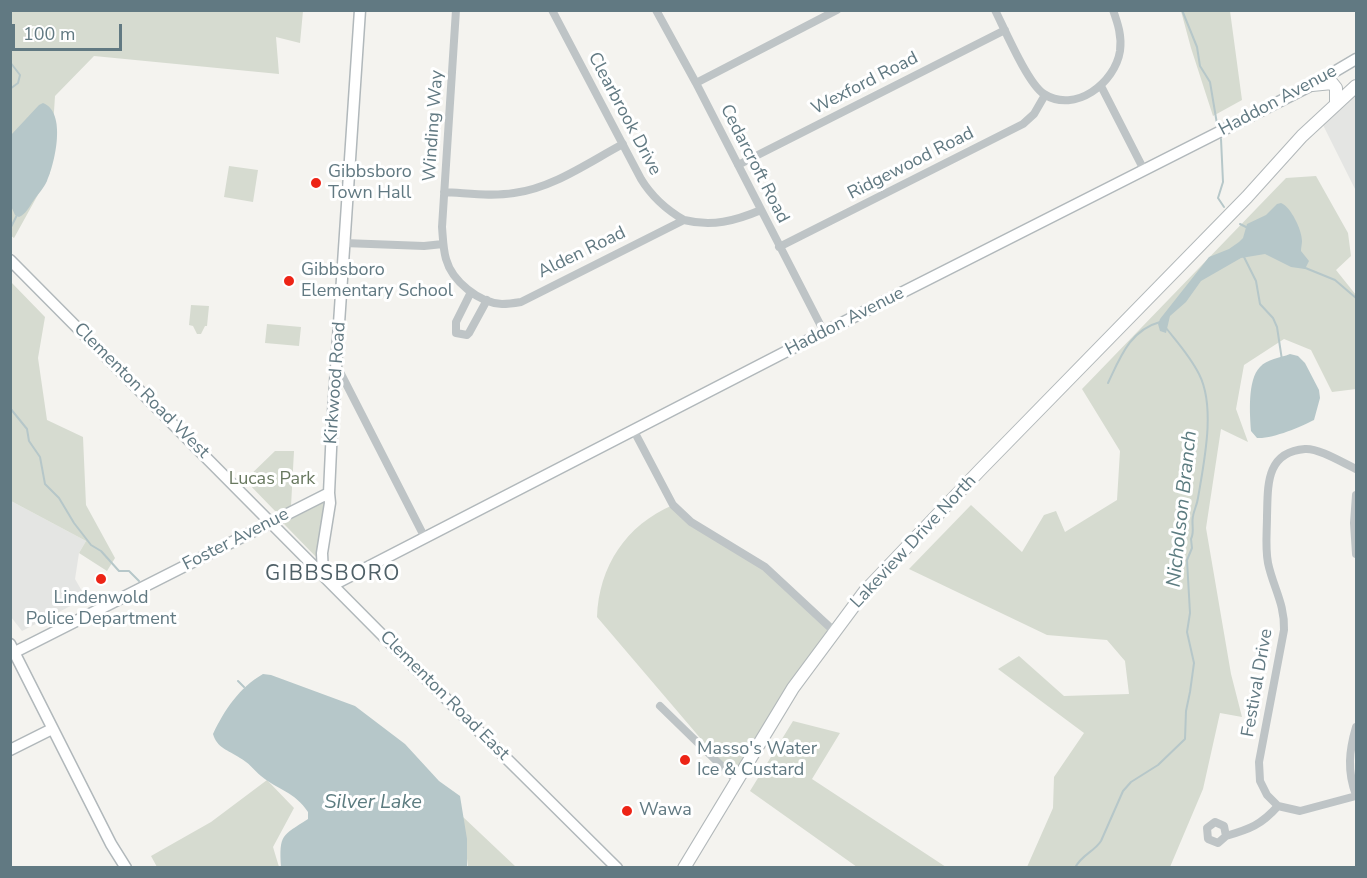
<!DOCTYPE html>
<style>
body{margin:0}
#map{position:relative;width:1367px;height:878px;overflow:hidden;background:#f4f3ef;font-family:"Nunito Sans",sans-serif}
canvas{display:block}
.frame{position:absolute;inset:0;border:12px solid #617982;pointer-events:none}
.scale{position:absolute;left:12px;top:24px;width:110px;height:27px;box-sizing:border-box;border:3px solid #617982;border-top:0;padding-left:8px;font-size:18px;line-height:21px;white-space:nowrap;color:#617982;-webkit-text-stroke:4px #fff;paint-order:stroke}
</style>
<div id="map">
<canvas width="1367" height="878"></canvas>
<div class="frame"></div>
<div class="scale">100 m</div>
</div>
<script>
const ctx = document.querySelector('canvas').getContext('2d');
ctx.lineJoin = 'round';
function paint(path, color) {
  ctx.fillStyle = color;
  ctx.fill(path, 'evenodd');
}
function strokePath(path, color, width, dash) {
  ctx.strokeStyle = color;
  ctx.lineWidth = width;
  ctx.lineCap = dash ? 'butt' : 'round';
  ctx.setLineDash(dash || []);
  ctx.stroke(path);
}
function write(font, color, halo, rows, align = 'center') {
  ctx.font = font + ' "Nunito Sans",sans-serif';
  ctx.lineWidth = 6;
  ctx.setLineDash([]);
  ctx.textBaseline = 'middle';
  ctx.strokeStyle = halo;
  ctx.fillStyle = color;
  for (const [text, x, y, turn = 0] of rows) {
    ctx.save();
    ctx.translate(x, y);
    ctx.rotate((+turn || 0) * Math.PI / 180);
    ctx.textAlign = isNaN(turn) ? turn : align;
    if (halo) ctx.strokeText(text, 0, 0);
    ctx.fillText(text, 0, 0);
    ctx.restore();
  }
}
const built = new Path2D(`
 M1356 86V191L1320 119Z
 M11 501 86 541 79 553 75 579 86 598 22 631 11 617Z`);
const green = new Path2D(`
 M10 11H303L300 43 276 37 279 74 94 56 55 96 50 173 14 238 10 235Z
 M1181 11H1230L1242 100 1213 116 1191 48Z
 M229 166 258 170 253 202 224 197Z
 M1316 176 1348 233 1351 256 1336 270 1356 295V389L1332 392 1311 350 1284 339 1244 365 1236 409 1248 442 1221 429 1206 528 1231 674 1242 717 1220 713 1203 789 1170 867H1027L1053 808 1054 777 1084 733 998 669 1019 656 1064 696 1129 694 1125 661 1107 640 1047 635 909 569 971 505 1022 552 1044 515 1056 511 1065 532 1117 500 1120 451 1082 389 1286 178Z
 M11 282 45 317 38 358 47 420 83 437 86 505 115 558 107 571 79 553 86 541 11 501Z
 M191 305 209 306 207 326H205L201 334H197L193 326 189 325Z
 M267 324 301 327 299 346 265 343Z
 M275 451H294L291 506 281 511H275L245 480Z
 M326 501 319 556 317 558 284 524 285 522Z
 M673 505 691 522 745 553 835 632 736 780 597 617C599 566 626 525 673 505Z
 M793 721 840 733 812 779 946 867H857L750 791Z
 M267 780 294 808 273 847 279 867H157L151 856 211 822Z
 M462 816 516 867H468Z`);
const water = new Path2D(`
 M43 103C67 112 55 163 47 181 44 188 38 194 34 200 29 207 26 214 19 217L15 215 11 206V135L39 105Z
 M1281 203C1291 207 1302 230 1302 241 1302 244 1301 247 1301 251L1309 261 1305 269 1291 267 1265 254 1241 258 1201 281 1186 302 1170 316 1166 333 1160 331 1158 324 1160 319 1209 257 1229 249 1239 242 1243 238 1247 224 1266 215 1277 204Z
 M1290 354 1298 356 1305 363 1319 390 1320 398 1314 420C1300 427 1273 439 1257 438L1251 431C1250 415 1247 380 1260 367 1267 359 1280 358 1290 354Z
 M263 674 271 675 355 706 405 744 439 781 460 796 467 839V867H281C279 834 282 836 308 819V812C295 792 278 790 261 776 254 770 248 762 240 758 228 750 217 748 213 734 225 709 239 688 263 674Z`);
const stream = new Path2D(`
 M1182 10 1197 47 1200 66 1210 82 1217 124
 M10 34V55
 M10 62 20 75 18 83 10 89
 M1221 139 1223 182 1218 198 1224 207
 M1240 224 1248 228
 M10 229 17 215
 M1243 255 1256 281 1260 304 1273 318 1277 327 1282 360
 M1303 267 1335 280 1356 298
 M1108 383C1120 358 1130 330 1160 322
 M10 408 27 429 29 441 40 457 45 484 59 498 74 523 91 545 101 551 119 571H129L139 581
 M238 681 244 687
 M1075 868C1081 855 1094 852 1101 841L1123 791 1131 782 1158 765 1185 739 1186 711 1190 692 1194 663 1187 632 1190 613 1187 560 1192 548 1191 539C1195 531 1191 524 1193 516 1194 510 1197 505 1198 498 1204 462 1216 407 1199 374 1190 356 1178 343 1166 328`);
const street = new Path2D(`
 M456 10 442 227C443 238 443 249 446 259 452 281 479 303 502 304 508 304 515 303 521 302L684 220C712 227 735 221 761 210
 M552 10 641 179C652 197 665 209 684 220
 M656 10 696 83 824 332
 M995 10C1005 30 1028 84 1044 94 1075 114 1115 83 1120 51 1122 36 1118 24 1113 10
 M696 83 837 10
 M1101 86 1144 170
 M738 165 1005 30
 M444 192C467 193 491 197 514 193 553 188 589 162 623 144
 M344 243 424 246 443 244
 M779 247 1023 124 1034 114 1045 95
 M471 292 456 322V333L467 335 469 333 487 300
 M337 366 425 538
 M634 431 673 505 691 522 765 567 835 632
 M1356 469C1343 463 1319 448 1305 449 1265 452 1268 487 1267 516 1267 532 1265 547 1268 563 1273 587 1285 604 1284 630L1259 762 1260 781 1267 795 1278 806 1300 811 1356 796
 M1356 495 1354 523 1356 554
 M660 706 736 780
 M1356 727C1349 751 1347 771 1356 795
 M1226 836 1218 843 1208 839 1207 828 1215 822 1224 826 1226 836C1250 829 1261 825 1278 806`);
const secondary = new Path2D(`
 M10 260 394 647 617 868
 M323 575 322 553 330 503 329 493 332 428 360 10
 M333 585 824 332 1312 85 1356 59
 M10 644 111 844 126 868
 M15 652 329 493
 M10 750 52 729`);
const primary = new Path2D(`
 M1312 85 1332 83 1336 88V103
 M684 868 793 688 865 591 981 469 1247 197 1302 136 1356 86`);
const markers = [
 [316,183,6,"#ed2416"],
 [289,281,6,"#ed2416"],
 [101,579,6,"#ed2416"],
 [685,760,6,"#ed2416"],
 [627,811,6,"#ed2416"]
];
const streetNames = [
 ["Wexford Road",865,84,-27],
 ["Haddon Avenue",1278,101,-28],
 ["Clearbrook Drive",624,114,62],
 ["Winding Way",434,126,-86],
 ["Cedarcroft Road",754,164,63],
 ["Ridgewood Road",911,164,-27],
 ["Alden Road",582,253,-26],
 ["Haddon Avenue",845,322,-27],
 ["Kirkwood Road",336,383,-86],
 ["Clementon Road West",141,391,45],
 ["Foster Avenue",236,540,-27],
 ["Lakeview Drive North",914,542,-47],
 ["Festival Drive",1258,683,-80],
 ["Clementon Road East",444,696,45]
];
const poiNames = [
 ["Gibbsboro",328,173],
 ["Town Hall",328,194],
 ["Gibbsboro",301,271],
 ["Elementary School",301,292],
 ["Lindenwold",101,599,"center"],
 ["Police Department",101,620,"center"],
 ["Masso's Water",697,750],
 ["Ice & Custard",697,771],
 ["Wawa",639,811]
];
const parkNames = [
 ["Lucas Park",272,480]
];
const waterNames = [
 ["Nicholson Branch",1183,509,-84],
 ["Silver Lake",373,803]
];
const quarterNames = [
 ["GIBBSBORO",333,575]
];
paint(built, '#e4e5e3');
paint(green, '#d6dbd0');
paint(water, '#b6c7c9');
strokePath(stream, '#b6c7c9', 2);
strokePath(secondary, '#b1b8bb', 13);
strokePath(primary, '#b2b8ba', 14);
strokePath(street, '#bec4c6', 8);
strokePath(secondary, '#fff', 10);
strokePath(primary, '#fff', 12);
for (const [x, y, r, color] of markers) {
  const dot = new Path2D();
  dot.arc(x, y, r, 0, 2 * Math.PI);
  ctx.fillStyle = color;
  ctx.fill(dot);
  strokePath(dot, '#fff', 2);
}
write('18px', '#617982', '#fff', streetNames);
write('18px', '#617982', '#fff', poiNames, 'left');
write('18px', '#697960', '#fff', parkNames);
write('italic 20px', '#5c7c80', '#fff', waterNames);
ctx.letterSpacing = '1.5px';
write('21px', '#4f6067', '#fff', quarterNames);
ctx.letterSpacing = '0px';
</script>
